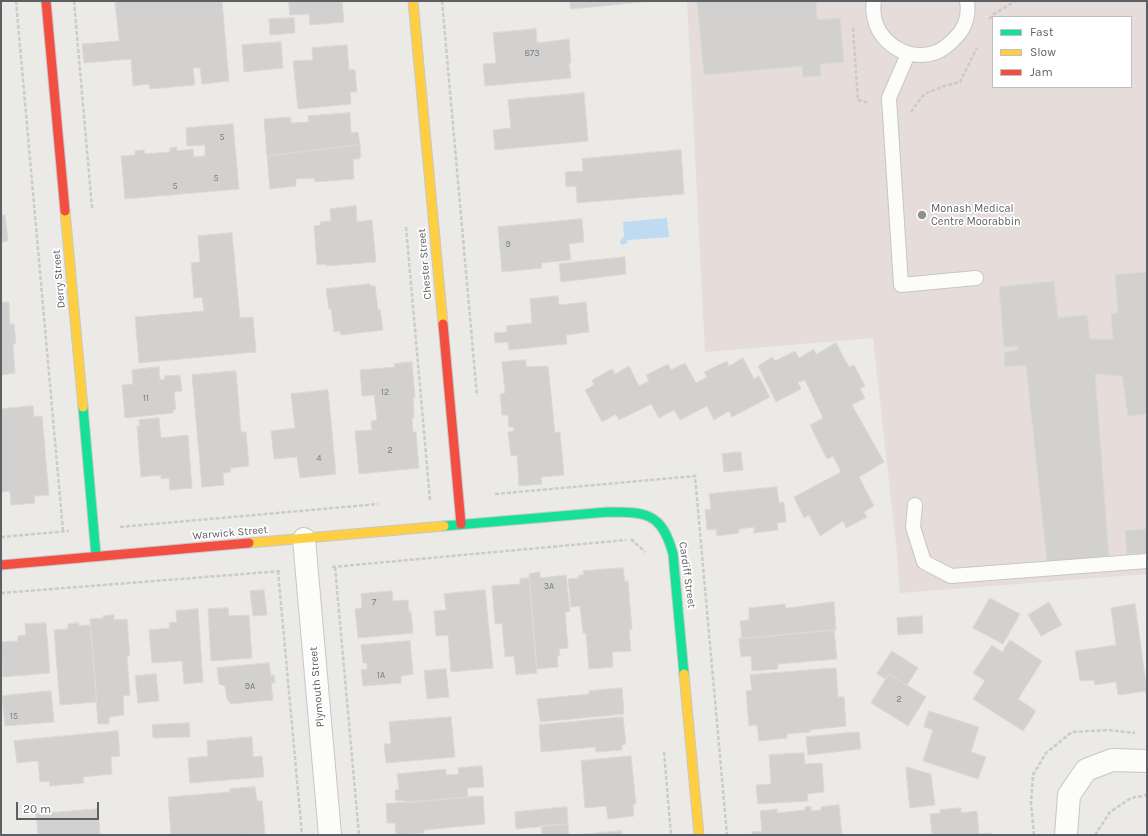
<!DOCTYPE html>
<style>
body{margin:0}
#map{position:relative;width:1148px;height:836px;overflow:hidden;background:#ebeae7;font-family:Karla,sans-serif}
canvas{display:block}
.frame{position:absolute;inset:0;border:2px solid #5c5f63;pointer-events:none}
.legend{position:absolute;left:992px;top:16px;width:140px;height:72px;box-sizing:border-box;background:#fff;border:1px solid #bebfc1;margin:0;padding:5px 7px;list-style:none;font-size:12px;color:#5c5f63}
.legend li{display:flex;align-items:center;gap:8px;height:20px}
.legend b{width:20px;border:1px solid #bebfc1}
.scale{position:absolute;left:16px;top:802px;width:83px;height:18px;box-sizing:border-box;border:2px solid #5c5f63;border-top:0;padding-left:5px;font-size:12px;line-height:14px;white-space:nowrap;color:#5c5f63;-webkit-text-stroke:3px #fff;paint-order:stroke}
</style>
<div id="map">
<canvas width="1148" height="836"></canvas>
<div class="frame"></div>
<ul class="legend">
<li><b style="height:5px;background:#16e098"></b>Fast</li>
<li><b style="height:5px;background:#ffcf43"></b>Slow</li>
<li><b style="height:5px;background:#f24e42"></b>Jam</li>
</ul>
<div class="scale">20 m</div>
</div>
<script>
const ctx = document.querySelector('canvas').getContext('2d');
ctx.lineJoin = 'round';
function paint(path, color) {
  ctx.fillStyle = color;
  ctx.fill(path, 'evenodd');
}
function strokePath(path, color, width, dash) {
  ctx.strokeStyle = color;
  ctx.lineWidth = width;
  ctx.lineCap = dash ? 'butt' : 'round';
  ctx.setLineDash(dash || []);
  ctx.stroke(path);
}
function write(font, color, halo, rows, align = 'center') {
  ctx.font = font + ' Karla,sans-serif';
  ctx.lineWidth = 3.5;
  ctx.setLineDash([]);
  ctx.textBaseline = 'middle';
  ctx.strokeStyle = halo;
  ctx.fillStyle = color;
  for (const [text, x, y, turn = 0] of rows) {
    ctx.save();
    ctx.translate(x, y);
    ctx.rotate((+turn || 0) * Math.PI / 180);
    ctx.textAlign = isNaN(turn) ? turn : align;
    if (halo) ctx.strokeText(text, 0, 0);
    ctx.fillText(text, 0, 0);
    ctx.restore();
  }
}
const medical = new Path2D(`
 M687 1H1147V574L900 593 896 544 873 338 705 352ZM993 17H1131V87H993Z`);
const water = new Path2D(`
 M667 218 669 237 628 240 627 243 623 245 620 243 621 239 624 237 623 222Z`);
const building = new Path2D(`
 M115 1H222L229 81 202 84 200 68H193L195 85 150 89 149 84 133 86 131 59 84 63 82 44 119 41Z
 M289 1H342L344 22 310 25 309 14 290 15Z
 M570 1H653L571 9Z
 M690 1H816L817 20 840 18 844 62 820 64 821 76 803 77 802 66 704 75 697 2H690Z
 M294 18 295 33 270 35 269 19Z
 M536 29 537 43 569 39 571 63H569L571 78 485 86 483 64 496 63 493 33Z
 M281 42 283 68 244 72 242 45Z
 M347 45 349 70H355L357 92H350L351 104 298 109 293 61 313 60 312 48Z
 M584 93 588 141 495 150 493 130 511 128 508 100Z
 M350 113 351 133 358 132 360 145 267 156 264 119 291 117V123L309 122 308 116Z
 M233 124 239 189 125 199 121 156 135 155V151L144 150 145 154 170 152V148L177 147V151L193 149 194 157 205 156V145L187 146 186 128Z
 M360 145 361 157H359L360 159H353L354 179 315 182 314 178 296 179V186L270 189 267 156Z
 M681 150 684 194 577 203 576 186 566 187 565 172 583 171 582 159Z
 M356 206 357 222 372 220 376 262 326 266V264L317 265 314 226 321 225 320 222 331 221 330 209Z
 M1 215H5L8 241 1 242Z
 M582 219 584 242 569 244 571 260 541 263 542 268 502 272 498 227Z
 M232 233 240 318 253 317 256 352 139 363 135 317 204 311 202 297 194 298 191 263 200 262 198 236Z
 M625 257 626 274 561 282 559 264Z
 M1147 272V414L1128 416 1122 376 1095 374 1109 558 1047 561 1026 365 1005 367 1004 352 1018 350V346L1004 347 999 287 1054 281 1058 318 1087 315 1090 339H1113L1111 314 1118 313 1115 275Z
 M370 284V286H375L378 310 380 309 383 330 341 335 340 331 334 332 331 309H329L326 289Z
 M558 296 559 305 586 302 589 332 566 335 567 344 509 350 508 342 495 343 494 333 507 332 506 326 532 323 530 299Z
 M1 302H9L10 324H14L16 343 13 344 15 373 1 375Z
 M836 343 849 367 854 365 865 386 860 389 865 398 852 405 884 462 859 477 874 506 864 512 867 517 846 528 843 521 820 536 809 515 804 518 794 497 841 472 833 456 827 459 810 425 823 418 805 380 798 382 801 389 776 402 758 366 772 357 775 361 795 351 799 358 814 349 816 354Z
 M743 358 754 379 759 376 770 397 732 417 729 411 714 420 707 406 680 420 674 410 659 418 651 404 619 420 616 414 602 422 585 390 594 385 592 380 612 369 615 374 629 366 639 386 649 381 646 375 668 364 671 370 685 363 696 383 707 377 704 372 727 361 729 366Z
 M526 360V367L548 366 555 433 560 432 564 475 541 477 542 484 519 486 517 455 511 456 508 432 514 431 513 427H509L508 415H502L500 394 505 393 502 362Z
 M412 362 415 397 413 398 414 418H412L413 432H416L419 468 359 474 355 431 372 430 371 421 377 420 374 395 362 396 360 370 395 367 394 364Z
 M159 367 160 380 165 379 164 376 180 375 182 391 174 392 176 409 173 410V413L125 418 122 385 133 384 132 370Z
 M236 371 241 432H246L249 466 230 468 231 472 223 473 224 485 202 487 192 375Z
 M328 390 336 474 300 478 297 457 274 459 271 431 295 428 291 394Z
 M33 406 34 417 42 416 49 495 34 496 35 503 11 505 10 491 1 492V409Z
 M159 418 161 438 188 435 192 488 170 490 169 478 161 479V475L141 477 137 426H140L139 420Z
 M741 452 743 470 724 472 722 454Z
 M777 487 779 503 784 502 786 522 777 523 778 530 754 533V527L739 529V533L717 536 716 529 707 530 705 510 711 509 709 494Z
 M1147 529V553L1127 554 1125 531Z
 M623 568 625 582 628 581 632 629 629 630 631 651 612 652 613 667 589 669 586 633H583L580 606 571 607 568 579 579 578V575H584L583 571Z
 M540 572V578L566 575 570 611 565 612 568 648 559 649 560 656H557L558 667 537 669 529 574Z
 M529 578 537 673 516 675 514 656 505 657 502 623 495 624 492 586 520 584V579Z
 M264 590 267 615 253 616 250 591Z
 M485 590 493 668 451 672 448 635 436 636 434 611 446 610 444 594Z
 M392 591 393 601 408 600 409 612 411 611 413 633 358 638 355 609 362 608 361 594Z
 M990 598 1020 614 1003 644 973 628Z
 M834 602 836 630 742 639 740 621 749 620V608L785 604 786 608Z
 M1049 602 1062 625 1041 636 1028 615Z
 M1135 604 1147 691 1118 695 1116 682 1095 685 1094 680 1080 681 1075 651 1116 645 1111 608Z
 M228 608 229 616 249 615 252 658 211 661 208 609Z
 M198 609 203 682 184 684 182 661 152 663 149 630 170 628 169 623 177 622 176 611Z
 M114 615V620L127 619 130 656H127L130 695 123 696 124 715 109 717V724H98L90 619 104 618 103 616Z
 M922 616 923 633 898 635 897 618Z
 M46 623 50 673 3 677 1 642 18 641V636L26 635 25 624Z
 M79 623V626L90 625 97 702 60 705 54 630 68 629V624Z
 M834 630 837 659 778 664V669L752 671 751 656 741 657 739 639Z
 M1010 640 1042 661 1018 699 1036 711 1023 731 973 699 985 681 973 673 992 645 1002 652Z
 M410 641 413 674 401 676V683L363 686 361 670 367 669V663H363L361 645Z
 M892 651 918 668 907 685 889 674 886 679 877 674Z
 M269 663 271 676 274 675 275 683H271L273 700 231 704 227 699 225 686 219 684 217 668Z
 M836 668 838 697H844L846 726 810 730V732L787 734V738L759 741 757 725 749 726 746 691 752 690 750 675Z
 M446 669 449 697 427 699 424 671Z
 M156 674 159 701 138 703 135 676Z
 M889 674 926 697 908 726 871 703Z
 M622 688 624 714 540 722 537 699 589 694V691Z
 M51 691 54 722 5 726 2 696Z
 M929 711 979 727 971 752 986 757 978 779 923 761 933 730 924 727Z
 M451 717 455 757 386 763 384 744H391L389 722Z
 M623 717 626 744 622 745V750L596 752 595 747 541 752 539 725Z
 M189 723 190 737 153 738 152 725Z
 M118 731 120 756 111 757 112 774 83 777 84 783 50 786 49 781 40 782 38 761 17 763 14 741Z
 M859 732 861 749 808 755 806 737Z
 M252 737 253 757 262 756 264 777 190 783 188 758 208 756 207 741Z
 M804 753 805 764 822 763 824 792 807 794 808 801 758 804 756 785 771 784 769 755Z
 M631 756 636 804H633L634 816 608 819 606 806 585 808 581 761Z
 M482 766 484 787 467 788 468 797 405 803V800L396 801 395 790H399L397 774 446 769V775L459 774 458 768Z
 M906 767 931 774 935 805 910 808Z
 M255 787 257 801H262L265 834 171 835 168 797 230 792V789Z
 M483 796 485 824 424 830V833L396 835 395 823H387L386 804Z
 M839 805 842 835H752V832L762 831 760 811 777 809V813L805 810V807L811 806V811L821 810V807Z
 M567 807 568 824 516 829 515 812Z
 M961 808V813L977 811 979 834 992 833V835H932L930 814 940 813V810Z
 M98 809 100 835H38L36 814Z
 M568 824 569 835H542L541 826Z
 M622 831V835H572Z`);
const path = new Path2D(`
 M16 1 63 531
 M74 1 92 208
 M442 1 477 396
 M989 19 994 14 1015 1
 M853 28 858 100 869 103
 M911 112 924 94 944 86 960 82 977 48
 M406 227 430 500
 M495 494 695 476 727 835
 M120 527 378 504
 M1 537 69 531
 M631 539 645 552
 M332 567 626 540
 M335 567 359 835
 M278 571 302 835
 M1 593 282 571
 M664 752 671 835
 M1034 835 1031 804 1033 775 1046 753 1072 732 1108 730 1135 733
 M1095 835 1110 812 1131 798 1147 795`);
const lane = new Path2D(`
 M874 1C868 34 901 63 934 53 944 50 951 43 958 35 966 26 969 13 967 1
 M908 54 889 98 901 285 976 278
 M915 505 913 527 924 562 951 576 1147 561`);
const street = new Path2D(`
 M304 539 330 835
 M1066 835 1069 795 1086 770 1112 760 1147 761`);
const fast = new Path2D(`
 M83 407 96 556
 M444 526 608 512C647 512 662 513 673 554L684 674`);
const slow = new Path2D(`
 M413 1 443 324
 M65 211 83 407
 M249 543 444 526
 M684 674 699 835`);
const jam = new Path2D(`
 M46 1 65 211
 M443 324 461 524
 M1 565 249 543`);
const markers = [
 [922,215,5,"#8e9091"]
];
const numberNames = [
 ["873",532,53],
 ["5",222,137],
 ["5",216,178],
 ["5",175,186],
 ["9",508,244],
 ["12",385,392],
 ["11",146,398],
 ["2",390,450],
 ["4",319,458],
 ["3A",549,586],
 ["7",374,602],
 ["1A",381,675],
 ["9A",250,686],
 ["2",899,699],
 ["15",14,716]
];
const poiNames = [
 ["Monash Medical",931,209],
 ["Centre Moorabbin",931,222]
];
const streetNames = [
 ["Chester Street",425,264,-95],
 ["Derry Street",59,279,-95],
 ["Warwick Street",230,533,-5],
 ["Cardiff Street",687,575,82],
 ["Plymouth Street",317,687,-95]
];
paint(medical, '#e6dcda');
paint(water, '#bfdbf2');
paint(building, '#d2d1cf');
strokePath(building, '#dad9d6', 1);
strokePath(lane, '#c6c6c6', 16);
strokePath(street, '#c6c6c6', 24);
strokePath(fast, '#c8c8c8', 11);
strokePath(slow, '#c8c8c8', 11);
strokePath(jam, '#c8c8c8', 11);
strokePath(path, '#c9cccb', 2.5, [4, 2]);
strokePath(lane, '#fcfcfb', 14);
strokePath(street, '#fcfcfb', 22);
strokePath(fast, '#16e098', 9);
strokePath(slow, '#ffcf43', 9);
strokePath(jam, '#f24e42', 9);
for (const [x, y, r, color] of markers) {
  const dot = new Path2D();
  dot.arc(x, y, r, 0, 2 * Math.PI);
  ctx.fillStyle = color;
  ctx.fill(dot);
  strokePath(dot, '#fff', 1.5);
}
write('9px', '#7b7d7f', null, numberNames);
write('11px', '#5c5f63', '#fff', poiNames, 'left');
write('11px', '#5c5f63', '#fff', streetNames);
</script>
